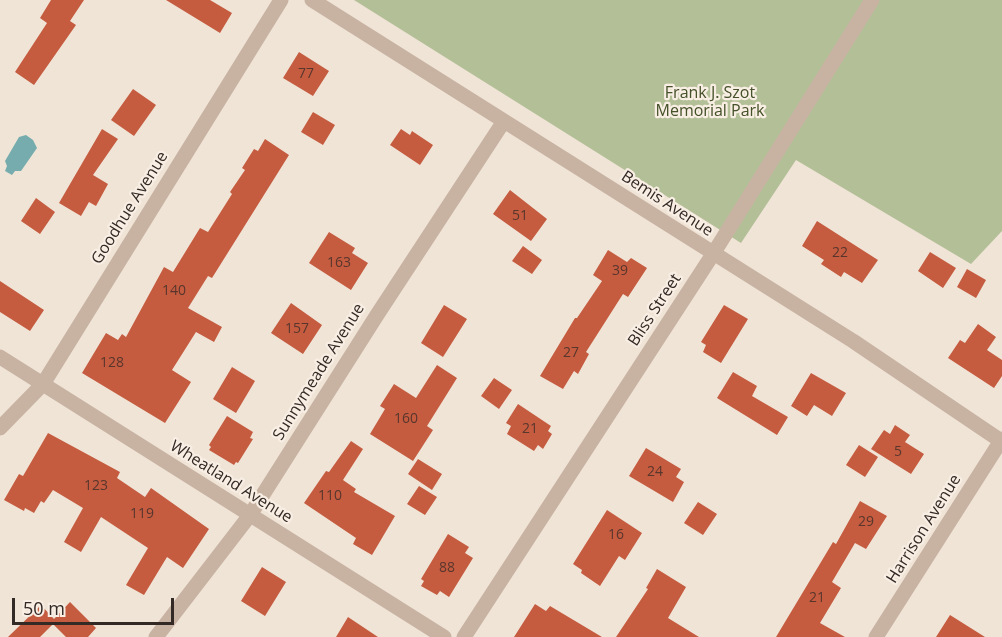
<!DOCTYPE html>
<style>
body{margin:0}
#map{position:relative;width:1002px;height:637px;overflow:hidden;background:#f0e4d7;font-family:"Open Sans",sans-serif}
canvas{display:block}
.scale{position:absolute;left:12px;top:598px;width:162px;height:27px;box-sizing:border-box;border:3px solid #332925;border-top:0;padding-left:8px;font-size:18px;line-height:21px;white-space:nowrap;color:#332925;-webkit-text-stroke:4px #f8eee3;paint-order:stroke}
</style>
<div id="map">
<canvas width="1002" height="637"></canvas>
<div class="scale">50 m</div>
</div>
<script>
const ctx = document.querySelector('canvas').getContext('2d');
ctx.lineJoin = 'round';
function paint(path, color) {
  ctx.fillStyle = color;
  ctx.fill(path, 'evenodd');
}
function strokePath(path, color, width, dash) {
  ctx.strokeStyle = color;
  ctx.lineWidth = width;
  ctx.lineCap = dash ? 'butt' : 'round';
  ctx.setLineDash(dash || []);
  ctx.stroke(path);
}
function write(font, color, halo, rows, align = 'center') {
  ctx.font = font + ' "Open Sans",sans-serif';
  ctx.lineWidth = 4.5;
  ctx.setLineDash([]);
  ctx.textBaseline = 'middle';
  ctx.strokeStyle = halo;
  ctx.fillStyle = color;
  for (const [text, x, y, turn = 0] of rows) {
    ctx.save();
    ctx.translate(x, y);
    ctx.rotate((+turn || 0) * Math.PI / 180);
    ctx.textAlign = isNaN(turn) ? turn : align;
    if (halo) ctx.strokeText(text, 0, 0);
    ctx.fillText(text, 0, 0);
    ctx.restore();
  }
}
const green = new Path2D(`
 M354 0H1002V231L971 264 796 160 741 243Z`);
const water = new Path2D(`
 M26 135 33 140 37 148 21 171H15L12 175 5 171 7 166 5 161 19 137Z`);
const building = new Path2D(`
 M51 0H84L70 21 76 25 34 85 15 72 47 23 40 18Z
 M166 0H210L232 13 220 33Z
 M299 52 329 71 313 96 283 78Z
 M133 89 156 105 134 136 111 120Z
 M313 112 335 125 323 145 301 132Z
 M102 129 118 139 93 175 108 184 96 206 89 202 81 216 59 203Z
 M401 129 410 135 412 131 433 145 420 165 390 145Z
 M265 139 289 155 212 278 208 276 188 308 222 327 214 342 196 332 172 370 191 382 165 423 82 373 106 333 118 340 122 334 126 337 164 267 173 272 200 228 208 232 232 194 230 192 245 170 242 168 254 149 258 151Z
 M510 190 547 219 531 241 493 214Z
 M36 198 55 212 40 234 21 221Z
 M817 221 878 260 862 283 844 272 841 277 821 264 824 260 802 246Z
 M329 232 355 248 352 253 368 263 351 290 309 263Z
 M523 246 542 260 532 274 512 261Z
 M608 250 627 262 631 258 647 268 628 297 623 294 586 352 589 354 578 374 574 371 563 389 540 376 575 318H577L602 281 593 275Z
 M930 252 956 268 943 288 918 271Z
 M967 269 986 280 976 298 957 287Z
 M0 281 44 310 30 331 0 312Z
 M291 303 322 325 303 354 271 333Z
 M444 305 467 319 443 357 421 343Z
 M724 305 748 319 721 363 703 352 706 345 701 342Z
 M978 324 996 337 987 350 1002 360V376L994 388 948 358 960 340 965 343Z
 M437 365 457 378 427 426 433 430 413 461 370 434 385 409 380 406 394 384 416 398Z
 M232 367 255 381 236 413 213 399Z
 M733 372 757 386 752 396 788 417 777 435 717 398Z
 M811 373 846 393 832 416 814 405 807 416 791 406Z
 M494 378 512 390 499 409 481 396Z
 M518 404 551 426 548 431 552 434 543 449 538 445 534 451 507 434 511 426 506 423Z
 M227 416 253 432 250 438 253 439 238 463 236 462 234 465 209 450 211 447 209 445Z
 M895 425 910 435 905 442 924 454 911 474 871 449 884 430 890 434Z
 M48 433 120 472 117 478 145 497 151 488 209 529 183 568 167 557 144 595 126 585 148 548 101 517 81 552 64 542 83 508 53 490 44 503 41 501 34 513 25 508 24 511 4 500 19 474 23 476Z
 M351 441 363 449 343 480 356 489 354 492 395 516 372 555 353 544 356 538 304 503 326 471 329 472Z
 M859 445 878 457 865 477 846 465Z
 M646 448 681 469 676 477 684 482 673 502 629 476Z
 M418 459 442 474 432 490 408 474Z
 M419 486 437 497 425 515 407 504Z
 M860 501 887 516 866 549 855 543 832 582 841 588 820 623 845 637H776L833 542 836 544Z
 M698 502 717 514 703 535 684 523Z
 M607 510 642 533 625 560 619 556 600 586 581 573 582 570 573 564Z
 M448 534 469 547 465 553 473 558 449 597 440 591 437 595 421 586 424 581 421 579Z
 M262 567 286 582 265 616 241 601Z
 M657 569 686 587 668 618 699 637H616L648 589 646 588Z
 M70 602 96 628 88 637H66L53 624 40 637H8L41 605 54 619Z
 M535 604 546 611 550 606 602 637H514Z
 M950 615 985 637H936Z
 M348 617 378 637H336Z`);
const minor = new Path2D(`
 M312 0 853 341 1001 441
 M0 357 444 637
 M0 428 43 384 281 0
 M156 637 250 515 377 315 504 121
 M464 637 713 254 872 0
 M876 637 1002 439`);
const numberNames = [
 ["77",306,74],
 ["51",520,216],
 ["22",840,253],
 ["163",339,263],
 ["39",620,271],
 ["140",174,291],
 ["157",297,329],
 ["27",571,353],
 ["128",112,363],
 ["160",406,419],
 ["21",530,429],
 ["5",898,452],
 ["24",655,472],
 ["123",96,486],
 ["110",330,496],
 ["119",142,514],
 ["29",866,522],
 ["16",616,535],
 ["88",447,568],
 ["21",817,598]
];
const parkNames = [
 ["Frank J. Szot",710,93],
 ["Memorial Park",710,111]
];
const streetNames = [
 ["Bemis Avenue",667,204,33],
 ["Goodhue Avenue",130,208,-58],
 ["Bliss Street",655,310,-57],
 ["Sunnymeade Avenue",319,372,-58],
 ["Wheatland Avenue",231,482,32],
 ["Harrison Avenue",924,529,-58]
];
paint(green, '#b3bf97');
paint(water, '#76acad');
paint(building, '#c55c40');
strokePath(minor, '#c8b3a3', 15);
write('14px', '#58362c', null, numberNames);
write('16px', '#445129', '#f8eee3', parkNames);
write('16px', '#332925', '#f8eee3', streetNames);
</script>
